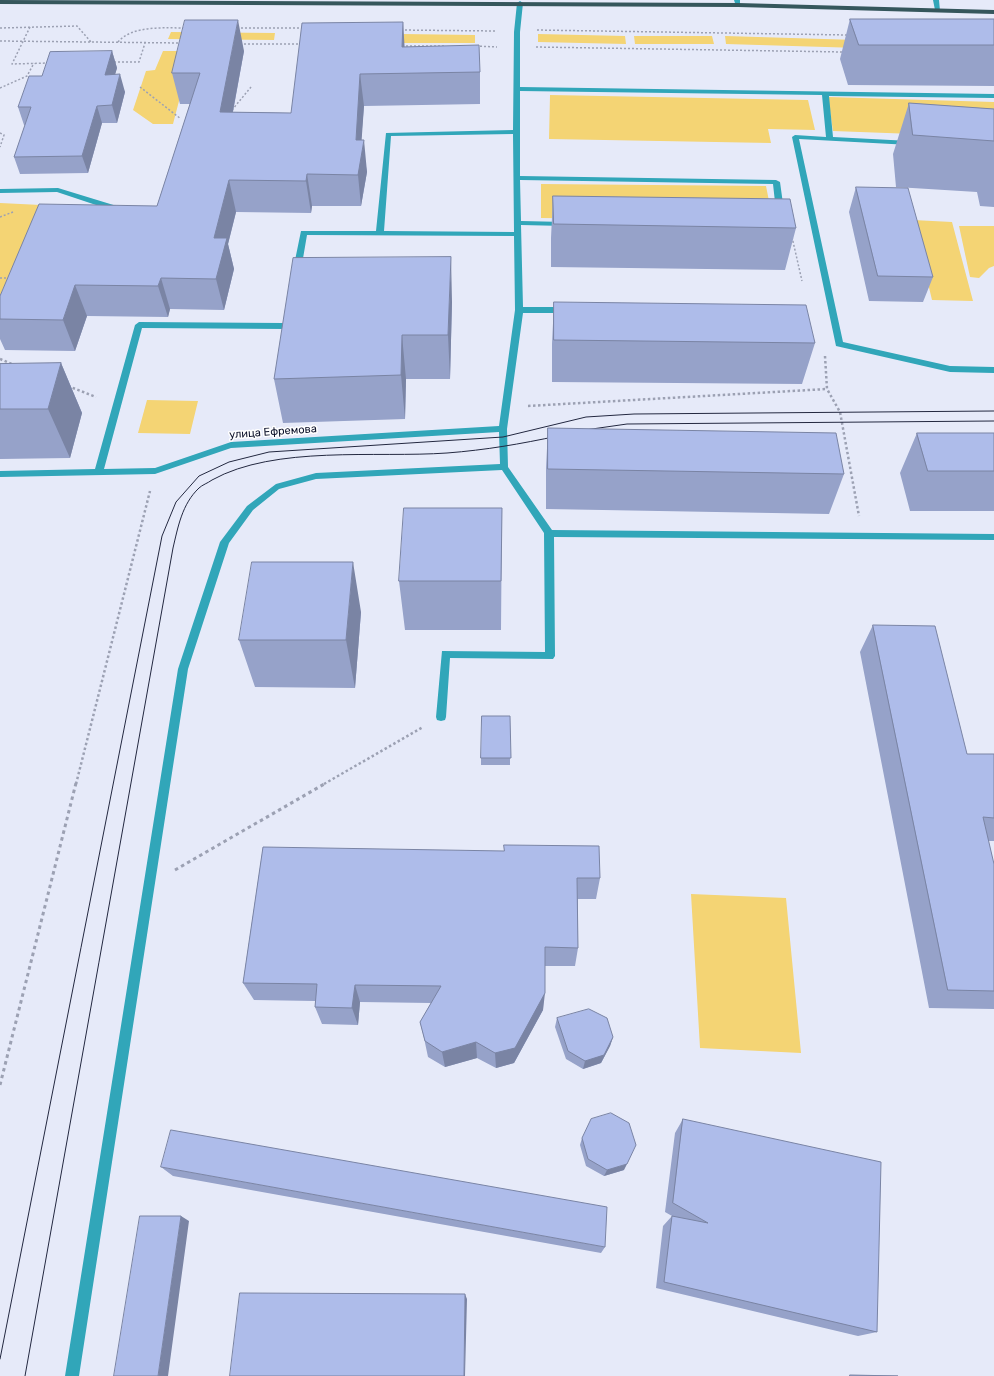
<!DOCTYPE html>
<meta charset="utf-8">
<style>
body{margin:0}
canvas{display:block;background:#e6eaf9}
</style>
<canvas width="994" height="1376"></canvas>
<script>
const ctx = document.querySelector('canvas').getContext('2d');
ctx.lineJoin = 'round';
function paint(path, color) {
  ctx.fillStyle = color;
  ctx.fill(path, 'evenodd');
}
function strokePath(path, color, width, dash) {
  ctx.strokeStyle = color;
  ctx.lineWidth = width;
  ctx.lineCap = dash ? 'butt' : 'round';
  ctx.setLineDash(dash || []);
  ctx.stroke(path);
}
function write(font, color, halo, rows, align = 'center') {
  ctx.font = font + ' Rubik,sans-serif';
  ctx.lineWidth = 3;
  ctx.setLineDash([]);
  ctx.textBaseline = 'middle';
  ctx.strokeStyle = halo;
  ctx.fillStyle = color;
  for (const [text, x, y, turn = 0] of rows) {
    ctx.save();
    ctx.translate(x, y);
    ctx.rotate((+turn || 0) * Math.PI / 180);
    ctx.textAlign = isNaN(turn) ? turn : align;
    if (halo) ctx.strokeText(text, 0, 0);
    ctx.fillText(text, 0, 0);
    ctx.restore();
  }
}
const green = new Path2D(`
 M171 32 275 33 274 40 168 39Z
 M402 34 475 35V43H401Z
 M538 34 625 36 626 44 538 42Z
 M634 36H712L714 44H635Z
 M725 36 857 40 859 48 726 44Z
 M163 51H192L173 124H153L133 110 146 71 155 70Z
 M550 95 808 100 815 130 768 129 771 143 549 139Z
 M828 97 994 102V137L833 131Z
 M541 184 766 186 773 221 541 218Z
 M0 203 41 205 0 296Z
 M913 220 952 222 973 301 932 300Z
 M959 226H994V266L989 268 979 278 970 277Z
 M147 400 198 401 190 434 138 433Z
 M691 894 786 898 801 1053 700 1048Z`);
const pathFar2 = new Path2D(`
 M30 27 12 64 49 63
 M0 28 77 26 91 42
 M237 28H304
 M401 30 496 31
 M537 30 848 35
 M0 41 181 43
 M118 42C132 25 166 28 186 28
 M240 44H301
 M402 46H445
 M476 46 497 47
 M536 47 843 52
 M114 62H139L145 43
 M140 87 181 119
 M0 88 27 76 34 63
 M232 110 251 87
 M0 133 4 135 0 147
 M0 217 13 212
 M792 237 802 281
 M0 278H8`);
const pathFar1 = new Path2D(`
 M825 356 827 389 840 412 859 516
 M0 359 14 365
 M68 386 96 397
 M528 406 827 389
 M76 784 150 491
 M324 784 423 727`);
const path = new Path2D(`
 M175 870 326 783
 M0 1085 76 783`);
const minor = new Path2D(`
 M734 0H740V6H736Z
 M933 0H939L940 11 935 10Z
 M520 1 523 3 520 32V87L994 94V98L829 96 833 137 910 141 913 143 910 145 799 139 843 342 950 366 994 367V373L950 372 836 346 792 137 795 135 826 137 822 95 520 91V176L776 180 780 182 784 211 780 213 776 211 773 184 520 180 521 221 565 222 569 224 565 226 521 225 523 307H567L571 310 567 313H523L507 429 508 467 552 530 994 534V540L554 537 555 656 553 659 450 658 446 717 445 720 441 721 437 720 436 717 442 651 545 652 544 533 502 470 316 479 279 489 253 510 229 543 188 669 79 1376H65L178 669 220 542 247 506 276 484 316 473 500 464 499 432 231 448 155 474 0 477V471L95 469 135 325 139 322 283 323 285 315 288 314 292 317 290 326 286 329 142 328 104 469 155 468 231 442 499 426 515 310 514 236 307 235 301 270 297 272 293 270 301 231H376L386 133 513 130 514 32 517 3ZM513 134 514 232 384 231 391 136Z
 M58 188 120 207 121 209 114 211 57 192 0 193V189Z`);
const major = new Path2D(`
 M0 0 738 3 994 10V14L738 7 0 4Z`);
const tram = new Path2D(`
 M578 431 627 424 994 421
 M0 1359 162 536 176 502 199 476 229 462 269 452 503 437 586 417 634 414 994 411
 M25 1376 173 548C178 527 182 504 199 488 202 485 208 483 212 480 275 445 376 458 447 453 486 450 520 444 558 436`);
const wall = new Path2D(`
 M850 19H994V86L848 85 840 59Z
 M403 22 404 47 480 72V104L364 106 361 140 367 172 361 206H312L311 213 236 212 228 244 234 269 224 310 170 309 168 317 87 316 75 351 5 350 0 339V296L157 206 190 104H180L172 73 244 51 233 112 291 113Z
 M112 51 117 68 115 74 125 92 117 123H102L88 173 20 174 14 157 25 125H24L18 107 42 76Z
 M909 103 994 109V207L980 206 977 192 896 187 893 154Z
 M856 187 933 277 923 302 869 301 849 212Z
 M553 196 796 228 785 270 551 267V238Z
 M452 302 450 379H406L405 419 283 423 274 379Z
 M554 302 815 343 802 384 552 382V344Z
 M61 363 82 413 70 458 0 459V364Z
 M548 428 844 474 829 514 546 509V468Z
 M917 433H994V511H910L900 473Z
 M502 508 501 630H405L399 581Z
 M361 612 355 688 255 687 239 640Z
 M873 625 967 754H994V841H988L994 864V1009L929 1008 860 652Z
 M510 716V765H481V758Z
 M263 847 600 878 596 899H578V948L575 966H545L543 1010 514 1063 496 1068 477 1058 445 1067 428 1057 424 1038 420 1022 431 1003 360 1002 358 1025 322 1024 315 1007V1001L254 1000 243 983Z
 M557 1018 613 1037 610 1046 601 1063 583 1069 566 1059 555 1027Z
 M683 1119 877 1332 858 1336 656 1288 663 1226 672 1216 665 1212 675 1133Z
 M582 1138 624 1170 604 1176 586 1166 580 1145Z
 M161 1167 605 1247 601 1253 173 1176Z`);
const shadedWall = new Path2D(`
 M238 20 244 51 227 143 220 112Z
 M403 22 405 53 402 47Z
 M112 51 117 68 110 92 105 75Z
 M120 74 125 92 117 123 112 105Z
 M360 74 364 106 360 163 364 140 367 172 361 206 358 175 356 140Z
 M97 106 102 123 88 173 82 156Z
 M307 174 312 206 311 213 306 181Z
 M229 180 236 212 228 244 234 269 224 310 216 279 214 238Z
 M451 257 452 302 450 379 448 335Z
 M161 278 170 309 168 317 158 286Z
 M75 285 87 316 75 351 63 320Z
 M402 335 406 379 405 419 401 375Z
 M61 363 82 413 70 458 48 409Z
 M353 562 361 612 355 688 346 640Z
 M355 985 360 1002 358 1025 352 1008Z
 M545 993 543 1010 514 1063 496 1068 495 1053Z
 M613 1037 610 1046 601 1063 583 1069 585 1061Z
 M476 1042 477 1058 445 1067 442 1052Z
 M627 1164 624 1170 604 1176 607 1170Z
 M181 1216 189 1221 168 1376H158Z
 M465 1294 467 1299 465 1376H464Z`);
const building = new Path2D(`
 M850 19H994V45H859Z
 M185 20H238L220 112 291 113 302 23 403 22 402 47 479 45 480 72 360 74 356 140H364L358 175 307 174 306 181 229 180 214 238H227L216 279 161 278 158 286 75 285 63 320 0 319V296L39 204 157 206 200 73H172Z
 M112 51 105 75 120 74 112 105 97 106 82 156 14 157 31 107H18L29 76H42L50 52Z
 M909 103 994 109V141L913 135Z
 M856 187 908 188 933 277 878 276Z
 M553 196 790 199 796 228 554 224Z
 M451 257 448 335H402L401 375 274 379 293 258Z
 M554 302 806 305 815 343 554 340Z
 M61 363 48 409H0V364Z
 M548 428 836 433 844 474 548 469Z
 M917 433H994V471H928Z
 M404 508H502L501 581H399Z
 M252 562H353L346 640H239Z
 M873 625 935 626 967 754H994V818L983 817 994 864V991L948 990Z
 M482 716H510L511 758H481Z
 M504 845 599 846 600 878H577L578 948 545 947V993L515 1048 495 1053 476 1042 442 1052 425 1041 420 1022 441 986 355 985 352 1008 315 1007 317 984 243 983 263 847 504 851Z
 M589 1009 607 1018 613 1037 604 1055 585 1061 568 1051 557 1018Z
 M611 1113 629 1123 636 1145 627 1164 607 1170 588 1159 582 1138 591 1119Z
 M683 1119 881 1162 877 1332 664 1282 672 1216 708 1223 673 1203Z
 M171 1130 607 1207 605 1247 161 1167Z
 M140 1216H181L158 1376H114Z
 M240 1293 465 1294 464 1376H230Z
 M850 1375 898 1376H850Z`);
const streetNames = [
 ["улица Ефремова",273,432,-4]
];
paint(green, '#f4d474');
strokePath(pathFar2, '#9ca1b3', 1.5, [2, 2]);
strokePath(pathFar1, '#9ca1b3', 2.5, [2.5, 2.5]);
strokePath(path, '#9ca1b3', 3, [3.5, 3.5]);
paint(minor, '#31a6b9');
paint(major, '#35565c');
strokePath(tram, '#232840', 1);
paint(wall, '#96a2c9');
paint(shadedWall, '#7a84a4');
paint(building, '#aebcea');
strokePath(building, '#7a84a4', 1);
write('11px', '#090e27', '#fff', streetNames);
</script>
